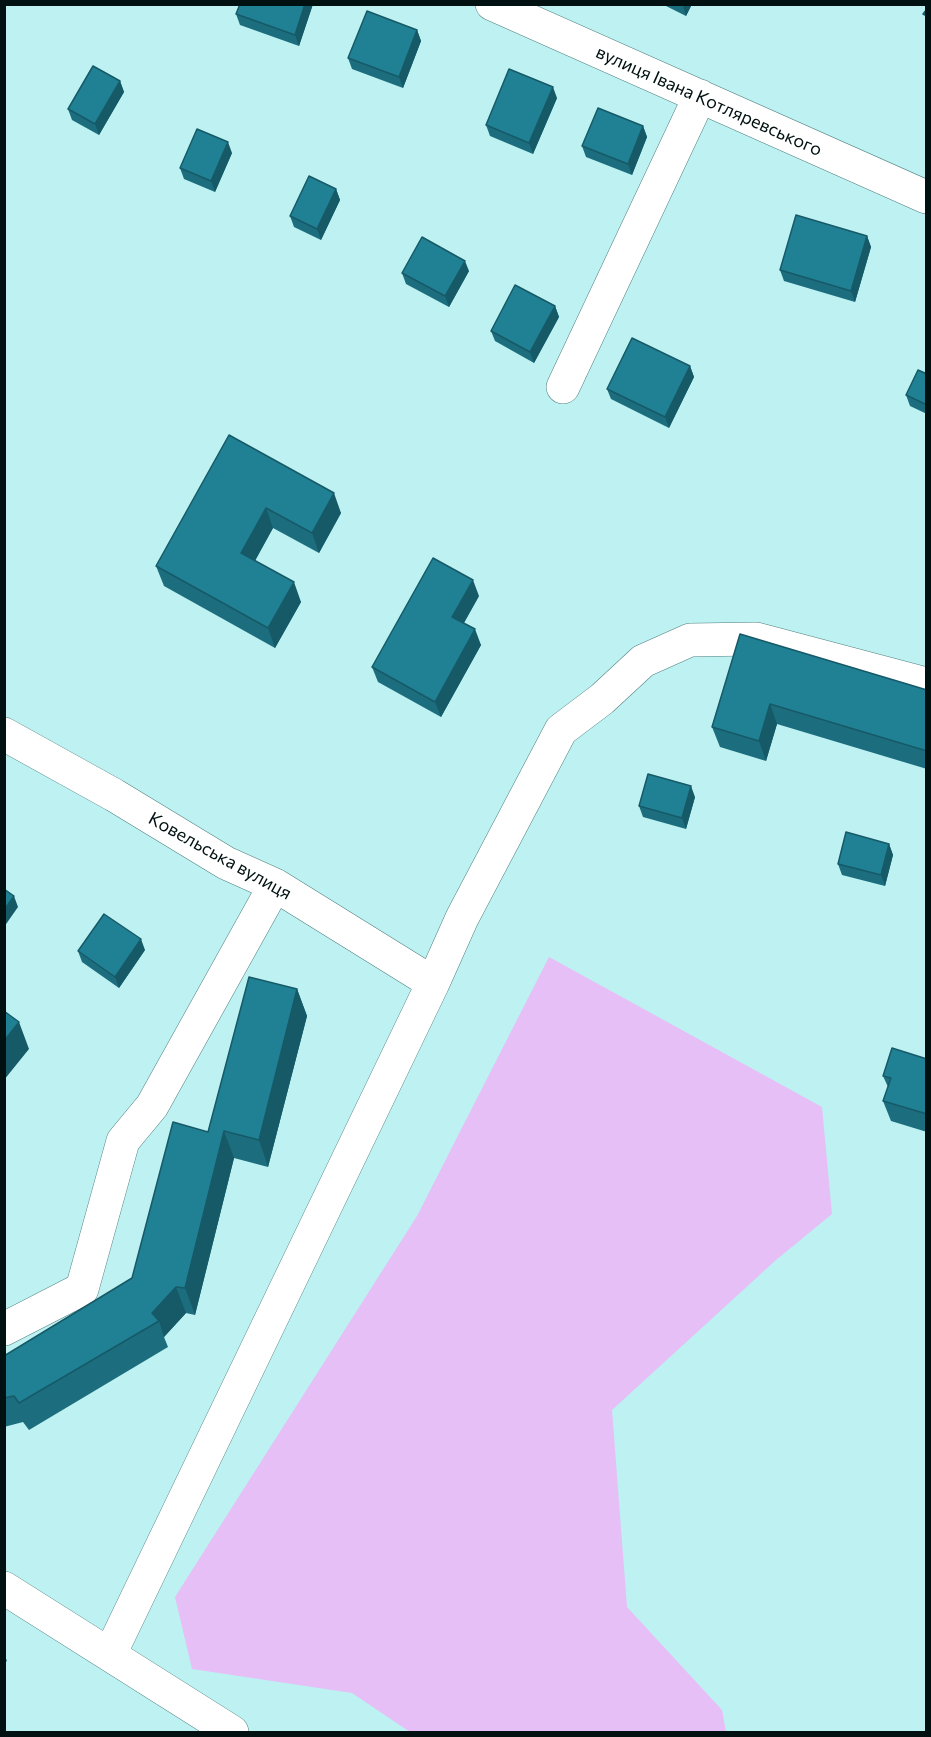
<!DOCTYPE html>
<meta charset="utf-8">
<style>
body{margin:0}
#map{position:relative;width:931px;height:1737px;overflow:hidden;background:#bef1f1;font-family:Commissioner,sans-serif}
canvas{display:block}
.frame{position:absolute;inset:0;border:6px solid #011111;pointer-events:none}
</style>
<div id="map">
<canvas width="931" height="1737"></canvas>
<div class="frame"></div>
</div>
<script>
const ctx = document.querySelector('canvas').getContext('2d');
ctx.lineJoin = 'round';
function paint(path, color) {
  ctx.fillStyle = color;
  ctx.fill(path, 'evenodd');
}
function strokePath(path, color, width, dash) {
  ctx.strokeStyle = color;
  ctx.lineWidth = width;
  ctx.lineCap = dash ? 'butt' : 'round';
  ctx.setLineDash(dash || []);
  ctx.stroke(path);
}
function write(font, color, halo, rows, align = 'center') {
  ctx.font = font + ' Commissioner,sans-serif';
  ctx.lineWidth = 5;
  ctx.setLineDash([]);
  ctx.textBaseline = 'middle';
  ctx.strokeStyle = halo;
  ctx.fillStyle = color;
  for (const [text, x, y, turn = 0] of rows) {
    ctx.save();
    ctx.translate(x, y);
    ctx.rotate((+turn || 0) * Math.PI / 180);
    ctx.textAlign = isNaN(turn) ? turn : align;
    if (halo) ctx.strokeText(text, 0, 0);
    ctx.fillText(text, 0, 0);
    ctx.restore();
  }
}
const green = new Path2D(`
 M549 957 822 1107 832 1214 776 1260 612 1410 627 1607 722 1710 726 1732H410L352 1693 192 1669 175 1597 417 1216Z`);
const minor = new Path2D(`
 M492 4 926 197
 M563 387 700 96
 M4 734 114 795 226 863 275 885 433 983
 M4 1329 82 1289 123 1141 152 1106 275 885
 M4 1588 232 1732
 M110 1654 433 983 462 918 561 730 602 699 643 661 690 640 756 639 926 684`);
const wall = new Path2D(`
 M240 4H313L299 46 240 25 236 14Z
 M662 4H692L686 16Z
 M417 30 421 41 403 88 352 69 348 58Z
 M120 81 124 92 99 135 72 120 68 109Z
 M557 98 533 154 490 136 486 125Z
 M643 126 647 137 632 175 586 157 582 146Z
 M232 153 215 192 184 179 180 168Z
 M336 189 340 200 321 240 294 227 290 216Z
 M867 236 871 247 855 302 784 281 780 270Z
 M469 271 449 307 406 284 402 273Z
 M555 306 559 317 534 363 495 341 491 331Z
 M690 366 694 377 669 428 611 399 607 389Z
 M927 374V414L910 406 906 395Z
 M229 435 341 513 319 553 273 528 255 561 301 602 275 648 164 586 156 566Z
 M479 596 464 623 481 645 441 717 378 682 372 667Z
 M740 634 927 690V769L777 724 766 761 720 747 712 727Z
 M695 797 686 829 643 817 639 806Z
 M889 844 893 855 885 886 842 875 838 864Z
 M145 950 119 988 82 962 78 951Z
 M297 989 307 1016 268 1167 234 1158 195 1315 186 1313 164 1337 168 1347 29 1430 23 1422 4 1427V1356L132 1278 208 1132Z
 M927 1059V1132L891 1121 883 1101 888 1087 883 1076Z
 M4 1654 7 1661 4 1663Z`);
const shadedWall = new Path2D(`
 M305 4H313L299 46 295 35Z
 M683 4H692L686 16 683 6Z
 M417 30 421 41 403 88 399 77Z
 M120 81 124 92 99 135 95 124Z
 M553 87 557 98 533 154 529 143Z
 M643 126 647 137 632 175 628 164Z
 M228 142 232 153 215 192 211 181Z
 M336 189 340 200 321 240 317 229Z
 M867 236 871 247 855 302 851 291Z
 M465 261 469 271 449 307 445 296Z
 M555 306 559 317 534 363 530 352Z
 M690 366 694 377 669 428 665 417Z
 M334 493 341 513 319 553 312 533Z
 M266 508 273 528 248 573 241 553Z
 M473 580 479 596 458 633 452 617Z
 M294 582 301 602 275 648 268 628Z
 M475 629 481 645 441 717 435 702Z
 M770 704 777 724 766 761 759 741Z
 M691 786 695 797 686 829 682 818Z
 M889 844 893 855 885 886 881 875Z
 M14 896 18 907 4 927V910Z
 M141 939 145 950 119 988 115 977Z
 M297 989 307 1016 268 1167 259 1140Z
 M19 1022 29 1049 4 1080V1041Z
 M224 1131 234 1158 195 1315 185 1288Z
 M176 1287 186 1313 164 1337 159 1321 152 1313Z`);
const building = new Path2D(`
 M240 4H305L295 35 236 14Z
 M927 9V16L923 14Z
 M367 11 417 30 399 77 348 58Z
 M93 66 120 81 95 124 68 109Z
 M509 69 553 87 529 143 486 125Z
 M598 108 643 126 628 164 582 146Z
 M197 129 228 142 211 181 180 168Z
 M309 176 336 189 317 229 290 216Z
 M796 215 867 236 851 291 780 270Z
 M422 237 465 261 445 296 402 273Z
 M515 285 555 306 530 352 491 331Z
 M632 338 690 366 665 417 607 389Z
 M918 370 927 374V405L906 395Z
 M229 435 334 493 312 533 266 508 241 553 294 582 268 628 156 566Z
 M433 558 473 580 452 617 475 629 435 702 372 667Z
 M740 634 927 690V751L770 704 759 741 712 727Z
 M648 774 691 786 682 818 639 806Z
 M846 832 889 844 881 875 838 864Z
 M4 889 14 896 4 910Z
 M104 914 141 939 115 977 78 951Z
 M249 977 297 989 259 1140 224 1131 185 1288 176 1287 152 1313 159 1321 19 1403 14 1396 4 1398V1356L132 1278 173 1122 208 1132Z
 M4 1011 19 1022 4 1041Z
 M892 1048 927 1059V1114L883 1101 891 1078 883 1076Z`);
const streetNames = [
 ["вулиця Івана Котляревського",709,101,24],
 ["Ковельська вулиця",220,856,29]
];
paint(green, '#e5bff6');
strokePath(minor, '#508080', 34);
strokePath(minor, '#fff', 33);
paint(wall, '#1c6e7f');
paint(shadedWall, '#165a68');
paint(building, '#208094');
strokePath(building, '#165a68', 1.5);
write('18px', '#011111', '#fff', streetNames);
</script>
